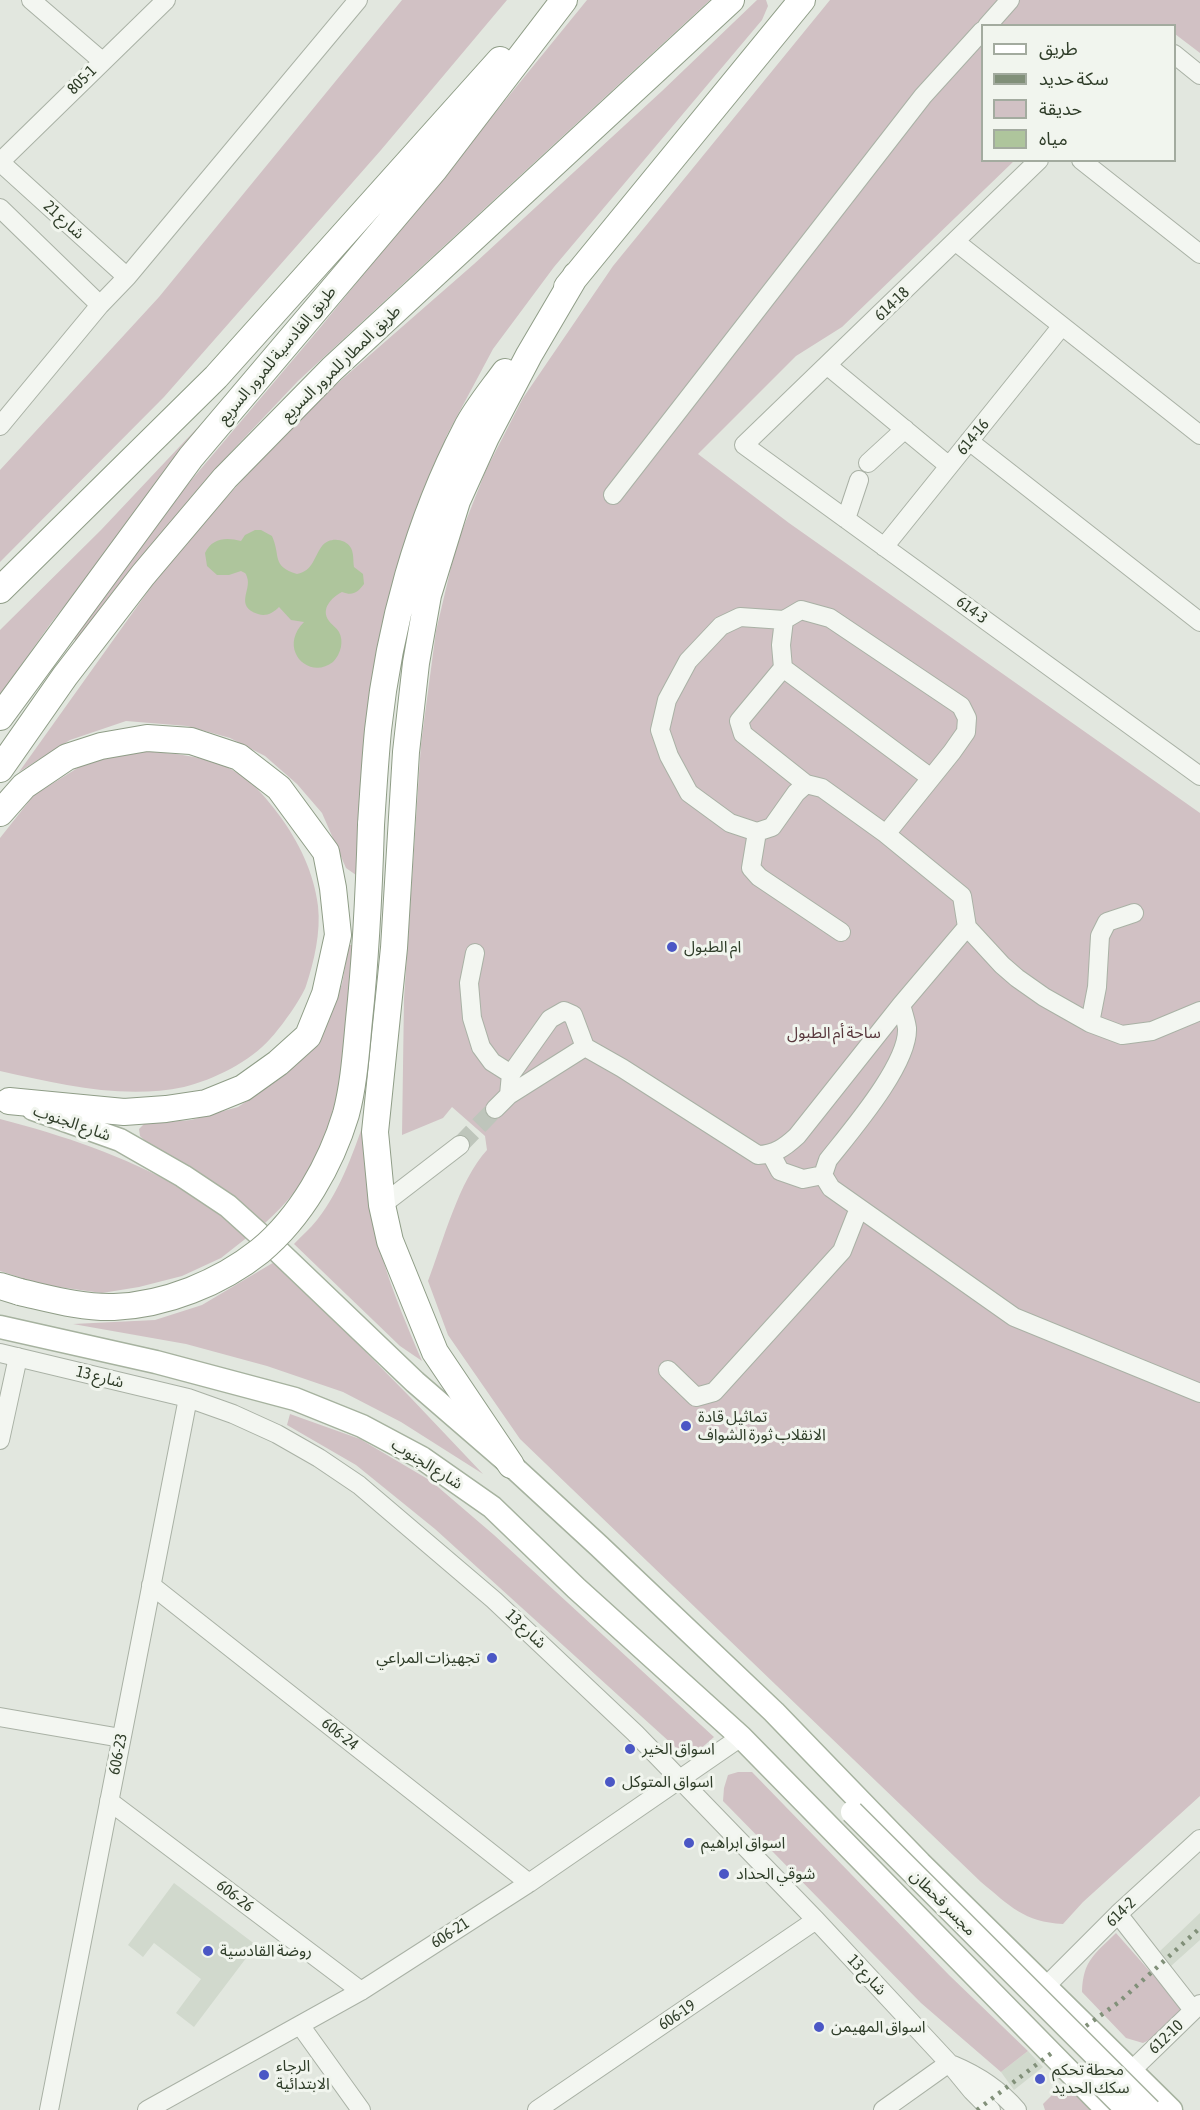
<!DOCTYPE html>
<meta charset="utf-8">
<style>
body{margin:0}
#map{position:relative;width:1200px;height:2110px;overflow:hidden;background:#e2e7df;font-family:"Asap Condensed","Noto Sans Arabic",sans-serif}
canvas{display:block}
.legend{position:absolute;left:981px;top:24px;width:195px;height:138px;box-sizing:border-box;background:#f1f5ee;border:2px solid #a3ab9f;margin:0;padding:8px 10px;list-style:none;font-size:18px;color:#2f3d29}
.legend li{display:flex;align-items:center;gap:12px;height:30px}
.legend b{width:30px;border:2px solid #a3ab9f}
</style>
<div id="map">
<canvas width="1200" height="2110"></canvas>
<ul class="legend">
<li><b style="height:8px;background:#fff"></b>طريق</li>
<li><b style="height:8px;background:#819079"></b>سكة حديد</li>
<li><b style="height:16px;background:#d1c1c4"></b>حديقة</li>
<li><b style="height:16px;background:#aec59c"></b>مياه</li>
</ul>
</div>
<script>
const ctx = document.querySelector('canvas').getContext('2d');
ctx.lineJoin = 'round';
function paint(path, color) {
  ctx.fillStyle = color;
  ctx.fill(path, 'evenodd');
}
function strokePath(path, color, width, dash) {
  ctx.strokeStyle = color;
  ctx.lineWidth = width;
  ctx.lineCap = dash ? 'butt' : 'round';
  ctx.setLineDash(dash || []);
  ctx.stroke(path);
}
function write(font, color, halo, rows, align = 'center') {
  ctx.font = font + ' "Asap Condensed","Noto Sans Arabic",sans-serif';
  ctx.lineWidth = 6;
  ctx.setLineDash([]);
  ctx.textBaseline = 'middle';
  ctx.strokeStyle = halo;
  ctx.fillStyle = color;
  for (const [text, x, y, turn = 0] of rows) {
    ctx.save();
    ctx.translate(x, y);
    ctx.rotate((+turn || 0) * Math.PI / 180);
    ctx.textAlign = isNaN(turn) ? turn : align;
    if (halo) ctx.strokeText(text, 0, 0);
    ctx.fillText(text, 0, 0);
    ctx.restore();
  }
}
const built = new Path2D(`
 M174 1883 256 1945 194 2027 176 2013 201 1979 154 1943 143 1957 128 1945Z
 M1200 1913V1940L1171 1966 1160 1951Z
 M1028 2051 1043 2067 1014 2090 1001 2072Z`);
const green = new Path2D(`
 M402 0H507L381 150 164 397 0 562V470L159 297Z
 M587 0H710L298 381 231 452 168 526 76 642 72 635 77 626 183 490 319 329Z
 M757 0H766L768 6 762 20 554 267 493 349 447 435 411 527 367 731 356 875 346 868 322 813 297 784 265 756 230 738 187 726 126 721 70 740 19 772 171 559 299 417 474 264 662 91Z
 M830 0H1200V53L1175 34 1174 26H982V160L1014 161 842 327 796 356 698 454 789 523 1200 813V1796L1083 1902 1063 1924C1024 1922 1010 1906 981 1882L520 1439 448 1335 428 1281C443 1242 459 1180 487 1150L485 1136 452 1107 443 1118 402 1135 404 999 421 744 436 631 456 546 486 470 523 398 613 266Z
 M247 375 51 623 0 695V630L101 530Z
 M129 751C162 752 210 754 239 774 256 785 267 799 279 815 299 842 314 873 318 906 321 932 314 962 306 986 302 998 279 1030 270 1039 251 1061 213 1080 184 1087 123 1100 59 1084 0 1071V838L34 795 84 764Z
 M349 945H356C353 983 352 1022 348 1060 346 1072 342 1084 339 1095 324 1149 307 1186 265 1223L147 1143 140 1136 139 1129 144 1124 191 1120 238 1107 285 1075 322 1031 342 984Z
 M368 1110C369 1139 368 1169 371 1198 376 1255 400 1309 422 1361L400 1346 294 1244C301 1236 310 1229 317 1220 342 1188 355 1148 368 1110Z
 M0 1119C65 1136 122 1155 181 1188 205 1201 227 1220 249 1236L221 1258 182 1276 139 1287 102 1293 44 1285 0 1271Z
 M276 1261 410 1397 483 1474 401 1422 343 1392 267 1366 186 1344 73 1324 155 1320 202 1305Z
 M290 1414 360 1439 431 1481 494 1535 714 1737 698 1751 684 1755 435 1529 356 1465 287 1425Z
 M738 1772H752L949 1975 1028 2051 1001 2072 921 2003 723 1801 724 1788 728 1775Z
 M1116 1933 1184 2010 1161 2034 1143 2043 1126 2038 1082 1992C1083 1960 1095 1954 1116 1933Z
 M1065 2082 1090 2110H1045L1043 2104Z`);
const water = new Path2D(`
 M255 530H261L272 536C281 556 271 566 297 574 314 570 313 558 322 546 329 537 345 538 351 548 354 554 353 561 354 567L363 574 364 584C357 593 353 596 342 592 332 597 320 609 329 621 332 625 336 627 339 632 344 641 341 654 333 662 309 681 277 649 304 622L291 620 279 607C273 613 266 617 258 614 234 606 252 590 247 577 246 573 245 573 241 571L229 575H217L207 566 205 553C212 538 226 537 241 541L245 535Z`);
const minorTunnel = new Path2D(`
 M460 1145 495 1109`);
const minor = new Path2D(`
 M31 0 102 61
 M987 26 1010 0
 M1174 54 1200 75
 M1039 160 744 445 1200 776
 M1081 160 1200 254
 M0 162 166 0
 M0 162 127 277
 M0 208 100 305
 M956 242 1200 435
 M828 366 949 466
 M0 426 100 305 127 277 358 0
 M969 441 1200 622
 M868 463 905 429
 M613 495 923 96 982 31
 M846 519 859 480
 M884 547 1061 327
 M784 620 740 617 721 626 688 661 667 700 660 730 669 756 689 793 730 823 757 832 772 827 796 793 806 784 822 788 886 834 962 896 967 927 1002 965 1017 978 1044 997 1090 1023
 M783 668 931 778
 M806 784 743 734 739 721 783 668 781 645 784 620 801 610 830 618 961 706 967 718 966 732 952 752 886 834
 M757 832 751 868 759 877 841 932
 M1134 913 1107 922 1100 936 1097 987 1090 1023 1122 1035 1152 1031 1200 1011
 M475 953 469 983 472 1018 481 1047 492 1062 511 1074
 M901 1005C903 1012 906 1021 907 1028 909 1064 850 1132 828 1160L823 1175 831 1188 1014 1317 1200 1393
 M509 1095 511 1074 550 1019 564 1011 573 1015 585 1047
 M495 1109 509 1095 585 1047 622 1068 758 1155C775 1154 784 1148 797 1136L901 1005 967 927
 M771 1154 780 1171 803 1179 823 1175
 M382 1205 460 1145
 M0 1353 188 1398 233 1414 277 1434 319 1458 359 1485 494 1600 635 1733 816 1920 949 2063 972 2091 991 2110
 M668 1370 696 1397 714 1392 842 1251 859 1208
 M0 1440 18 1357
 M151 1585 529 1883
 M0 1717 121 1738
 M109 1801 361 1991
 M1118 1914 1193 2010
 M1045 1987 1118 1914 1200 1839
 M300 2025 361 2110
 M953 2065C977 2075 999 2089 1017 2110
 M1132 2070 1200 2004
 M49 2110 188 1398
 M147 2110 361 1991 529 1883 741 1737
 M537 2110 816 1920
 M883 2110 949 2063`);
const major = new Path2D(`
 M33 1109 120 1140 183 1176 228 1206 259 1234
 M279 1252 415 1382 511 1465 599 1546 774 1712 920 1863 1171 2110
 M0 1327 156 1362 295 1399 362 1426 422 1458 492 1507 576 1588 741 1737 1107 2110`);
const highway = new Path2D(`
 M567 287 802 0
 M0 590 216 377 500 60
 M0 717 191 457 434 170 564 0
 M0 769 65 676 143 575 225 478 332 369 731 0
 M0 813 24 786 67 757 101 746 147 738 191 741 239 757 279 788 326 852 333 888 338 935 325 994 308 1036 278 1063 243 1088 206 1103 166 1109 124 1112 9 1101
 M371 825C373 794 375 762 378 730 389 627 418 521 466 429 476 409 492 390 505 372
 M0 1286 20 1292
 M511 1465 435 1352 390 1241 382 1205 375 1132 394 948 406 752 416 663 428 595 457 501 486 437 529 355 576 275`);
const rail = new Path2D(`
 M1086 2026 1119 2002 1200 1928
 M977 2110 1053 2052`);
const majorBridge = new Path2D(`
 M852 1812 1150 2110
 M1091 2074 1127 2110`);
const highwayBridge = new Path2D(`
 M20 1292C51 1299 82 1308 114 1307 165 1305 220 1283 260 1251 301 1217 331 1164 346 1114 354 1084 356 1051 359 1020 366 955 369 891 371 825`);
const markers = [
 [672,947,6,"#4b57c5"],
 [686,1426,6,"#4b57c5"],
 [492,1658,6,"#4b57c5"],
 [630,1749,6,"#4b57c5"],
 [610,1782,6,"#4b57c5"],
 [689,1843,6,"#4b57c5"],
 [724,1874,6,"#4b57c5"],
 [208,1951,6,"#4b57c5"],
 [819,2027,6,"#4b57c5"],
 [264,2075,6,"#4b57c5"],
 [1040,2079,6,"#4b57c5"]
];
const streetNames = [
 ["805-1",82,80,-45],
 ["شارع 21",64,220,42],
 ["614-18",892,304,-44],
 ["طريق القادسية للمرور السريع",277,355,-50],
 ["طريق المطار للمرور السريع",341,363,-44],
 ["614-16",973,437,-51],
 ["614-3",972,610,36],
 ["شارع الجنوب",72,1123,19],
 ["شارع 13",100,1377,14],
 ["شارع الجنوب",427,1464,32],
 ["شارع 13",526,1629,43],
 ["606-24",340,1734,38],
 ["606-23",118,1754,-79],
 ["606-26",235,1896,37],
 ["مجسر قحطان",943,1903,45],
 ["614-2",1121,1912,-44],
 ["606-21",450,1933,-33],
 ["شارع 13",867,1975,47],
 ["606-19",677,2015,-34],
 ["612-10",1166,2037,-44]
];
const poiNames = [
 ["ام الطبول",684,947],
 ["تماثيل قادة",698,1417],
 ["الانقلاب ثورة الشواف",698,1435],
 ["تجهيزات المراعي",480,1658,"right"],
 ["اسواق الخير",642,1749],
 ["اسواق المتوكل",622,1782],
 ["اسواق ابراهيم",701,1843],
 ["شوقي الحداد",736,1874],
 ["روضة القادسية",220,1951],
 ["اسواق المهيمن",831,2027],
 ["الرجاء",276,2066],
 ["الابتدائية",276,2084],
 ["محطة تحكم",1052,2070],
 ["سكك الحديد",1052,2088]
];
const parkNames = [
 ["ساحة أم الطبول",834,1033]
];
paint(built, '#d1d9cd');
paint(green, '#d1c1c4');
paint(water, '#aec59c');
strokePath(minorTunnel, '#bec5bb', 18, [18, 9]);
strokePath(minor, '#a9b1a5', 20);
strokePath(major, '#a6b29f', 25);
strokePath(highway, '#8f9d87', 28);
strokePath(minor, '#f3f6f1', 18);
strokePath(major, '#fff', 22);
strokePath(highway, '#fff', 26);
strokePath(rail, '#819079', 4.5, [3, 6]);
strokePath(majorBridge, '#a6b29f', 25, []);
strokePath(highwayBridge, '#8f9d87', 28, []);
strokePath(majorBridge, '#fff', 22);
strokePath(highwayBridge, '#fff', 26);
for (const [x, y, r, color] of markers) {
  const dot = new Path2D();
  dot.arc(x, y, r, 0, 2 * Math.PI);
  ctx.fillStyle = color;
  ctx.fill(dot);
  strokePath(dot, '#f1f5ee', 2);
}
write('16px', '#2f3d29', '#f1f5ee', streetNames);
write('16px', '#2f3d29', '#f1f5ee', poiNames, 'left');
write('16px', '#58373c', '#f1f5ee', parkNames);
</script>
